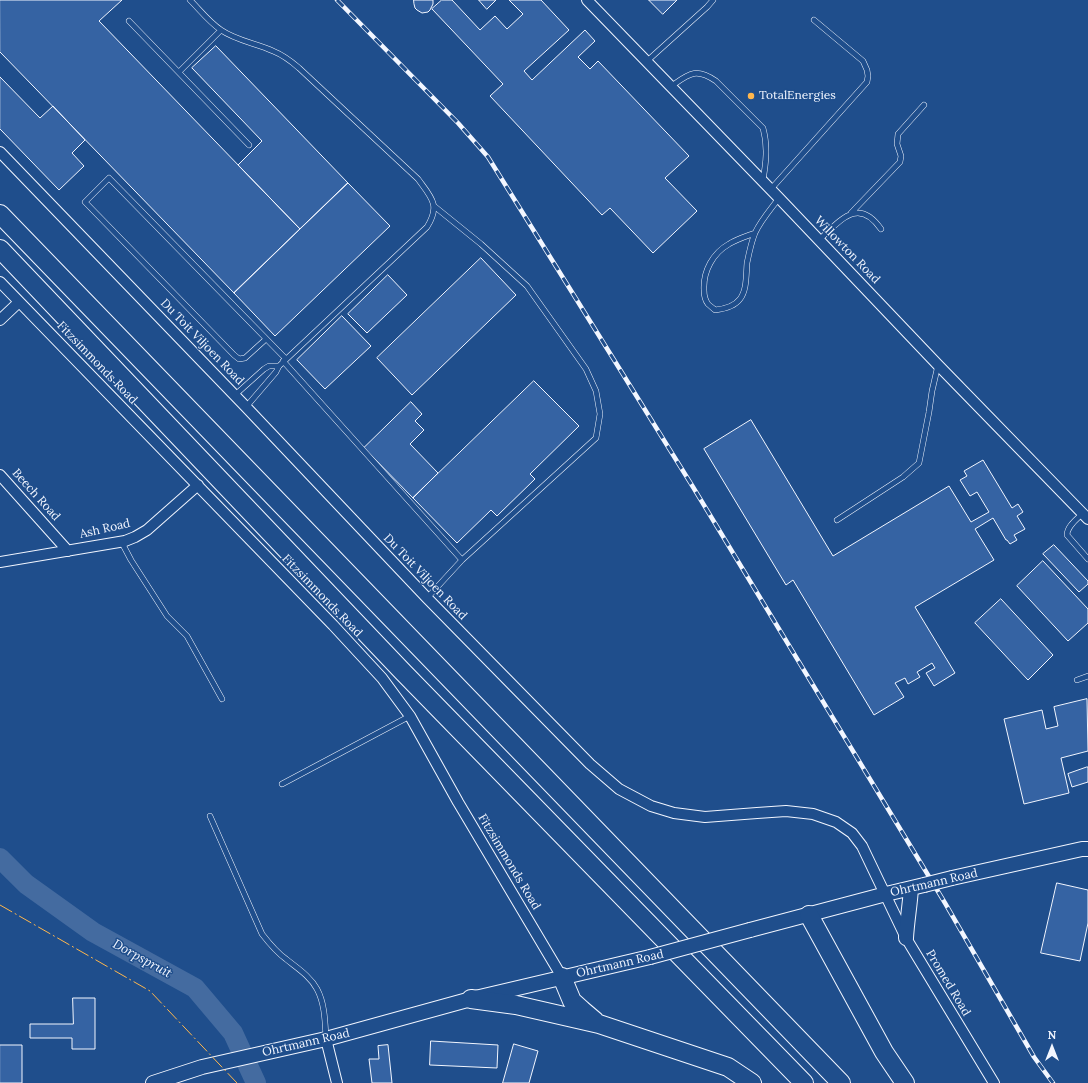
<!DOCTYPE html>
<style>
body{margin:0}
#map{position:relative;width:1088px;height:1083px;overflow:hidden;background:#1f4e8c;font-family:Lora,serif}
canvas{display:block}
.north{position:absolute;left:1032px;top:1027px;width:40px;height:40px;-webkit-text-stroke:3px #1f4e8c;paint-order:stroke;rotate:0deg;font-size:11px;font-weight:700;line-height:16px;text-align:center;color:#f2f6ff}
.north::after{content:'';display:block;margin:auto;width:14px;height:18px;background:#f2f6ff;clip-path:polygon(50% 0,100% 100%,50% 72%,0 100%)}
</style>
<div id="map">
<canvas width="1088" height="1083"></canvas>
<div class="north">N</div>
</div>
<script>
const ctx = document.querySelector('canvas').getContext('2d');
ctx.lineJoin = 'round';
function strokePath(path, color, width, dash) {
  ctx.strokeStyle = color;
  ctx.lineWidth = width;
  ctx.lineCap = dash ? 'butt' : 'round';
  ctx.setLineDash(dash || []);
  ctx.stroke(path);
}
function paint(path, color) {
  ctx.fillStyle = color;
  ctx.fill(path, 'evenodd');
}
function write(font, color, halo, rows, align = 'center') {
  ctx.font = font + ' Lora,serif';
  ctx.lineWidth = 3;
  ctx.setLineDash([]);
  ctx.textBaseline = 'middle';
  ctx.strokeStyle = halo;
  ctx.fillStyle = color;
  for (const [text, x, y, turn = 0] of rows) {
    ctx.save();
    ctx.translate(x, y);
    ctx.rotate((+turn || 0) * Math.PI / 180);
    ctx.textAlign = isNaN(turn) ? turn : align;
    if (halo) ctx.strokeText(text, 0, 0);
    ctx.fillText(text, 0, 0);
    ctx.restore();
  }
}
const river = new Path2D(`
 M0 858 26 884 93 932 195 988 233 1033 256 1083`);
const building = new Path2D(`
 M0 0H122L99 21 300 229 234 293 0 52Z
 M414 0H433V4L430 10 428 12 422 13 417 10 415 8 414 4Z
 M442 0H452L480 30 495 16 507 29 523 14 509 0H541L569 30 524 71 532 80 585 30 595 41 578 57 590 69 598 61 689 156 665 178 697 211 653 253 610 208 602 215 490 96 503 84 432 9Z
 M479 0H496L487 9Z
 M649 0H677L663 14Z
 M216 46 348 183 300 229 238 165 262 141 192 68Z
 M0 77 40 118 53 106 85 140 72 153 84 166 59 190 0 129Z
 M348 183 390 226 275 336 234 293Z
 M481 258 516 295 412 395 377 358Z
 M388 275 407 295 367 333 348 314Z
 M342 316 371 346 325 389 297 360Z
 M534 381 579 426 530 474 535 479 497 516 491 510 457 543 413 498Z
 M411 402 422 414 415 421 424 430 410 444 438 473 413 498 364 448Z
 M751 420 833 556 949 486 971 522 989 512 977 492 970 496 960 480 967 476 964 471 983 460 1012 508 1018 504 1023 512 1017 516 1025 529 1014 535 1017 540 1010 544 1007 540H1006L993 518 975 529 994 560 915 607 955 673 934 686 926 673 935 668 932 663 917 672 920 677 908 684 905 678 895 683 904 697 874 715 793 580 786 585 704 449Z
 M1054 545 1088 581V584L1079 592 1043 554Z
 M1043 561 1088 609V623L1068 641 1017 586Z
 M1001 599 1053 655 1028 680 975 623Z
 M1087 699 1088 751 1061 758 1069 793 1024 804 1004 719 1042 710 1046 729 1058 726 1054 707Z
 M1087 767H1088V782L1072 787 1068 774Z
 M1057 883 1088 890V923L1080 961 1041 953Z
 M73 998H95V1049H72V1038H30V1024H73Z
 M431 1041 498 1045 497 1068 430 1065Z
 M514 1044 538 1051 529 1083H503Z
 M0 1045H22V1083H0Z
 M388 1045 392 1083H372L369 1059H379L378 1046Z`);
const lane = new Path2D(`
 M190 0C200 10 209 22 221 30 237 41 256 43 273 51 283 55 291 61 299 68L418 179C431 197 441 205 427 227L279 366 276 372 246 407
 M129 21 249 145
 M646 62 707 7 713 0
 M179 72 221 30
 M670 87C689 74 695 67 716 81L763 128C768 146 766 163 763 180
 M771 189 867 82 868 76 867 70 863 61 814 20
 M851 213 900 162 901 156 897 144 898 134 924 105
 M755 233C747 236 737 239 729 244 713 253 703 271 704 290 704 294 705 300 708 304 710 306 713 308 715 310 724 309 734 307 740 299 747 290 746 275 747 263 749 253 751 243 755 233 761 220 771 209 779 198
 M819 240C840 221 858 196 881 229
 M266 339 245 358 239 359 234 355 85 202 109 178 286 359
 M283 361 462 560 596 438 600 414 596 391 586 369 527 286 481 244 434 206
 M235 395 264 369 269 366H279
 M1082 514C1077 519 1067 526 1067 535L1088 559
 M837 520 903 477 919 463 929 412 932 391 938 365
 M121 541 131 560 167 616 187 636 222 699
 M427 598 462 560
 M1077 680 1088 676
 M282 784 410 716
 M210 816 262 934C269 943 276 952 286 959 297 968 310 976 317 989 325 1004 325 1022 326 1038`);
const street = new Path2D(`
 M587 0 779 198 938 365 1088 519
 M0 152 246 407 427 598 590 764 619 789 651 806 674 813 705 817 757 813 786 811 813 814 836 822 852 833 862 846 906 938 994 1083
 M0 282 333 625 382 678 410 716 458 802 562 977
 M0 320 19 302
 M0 475 68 551
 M0 562 125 541 135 537 147 530 198 485
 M326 1039 337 1083`);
const secondary = new Path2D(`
 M952 878 1082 849H1088
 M750 930 886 894 924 885
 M906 938C907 921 910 905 911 888
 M153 1083 202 1067 326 1039 471 999 650 957`);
const highway = new Path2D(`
 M0 214 841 1083
 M0 249 403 672 804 1083
 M809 915 884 1052 905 1083
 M562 977 572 1001 582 1010 595 1021
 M471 999 516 1005 599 1024 728 1067 752 1083`);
const rail = new Path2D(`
 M337 0 458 123 488 157 693 487 945 903 1034 1057 1053 1083`);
const secondaryBridge = new Path2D(`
 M924 885 952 878
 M650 957 750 930`);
const power = new Path2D(`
 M0 905 150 991 237 1083`);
const markers = [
 [751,96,4,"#ffb74d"]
];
const poiNames = [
 ["TotalEnergies",759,96]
];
const streetNames = [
 ["Willowton Road",847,250,46],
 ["Du Toit Viljoen Road",202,342,46],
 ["Fitzsimmonds Road",97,363,46],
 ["Beech Road",36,495,48],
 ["Ash Road",105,529,-13],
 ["Du Toit Viljoen Road",425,577,46],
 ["Fitzsimmonds Road",322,596,46],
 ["Fitzsimmonds Road",509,862,59],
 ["Ohrtmann Road",934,883,-13],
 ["Ohrtmann Road",620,964,-13],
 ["Promed Road",948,983,59],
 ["Ohrtmann Road",306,1043,-13]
];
const waterNames = [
 ["Dorpspruit",142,959,29]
];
strokePath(river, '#446ba0', 20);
paint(building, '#3563a3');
strokePath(building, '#f2f6ff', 1);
strokePath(lane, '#f2f6ff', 6);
strokePath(street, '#f2f6ff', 12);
strokePath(secondary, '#f2f6ff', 16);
strokePath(highway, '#f2f6ff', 20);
strokePath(lane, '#1f4e8c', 5);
strokePath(street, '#1f4e8c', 10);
strokePath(secondary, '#1f4e8c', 14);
strokePath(highway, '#1f4e8c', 18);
strokePath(rail, '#f2f6ff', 4.5);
strokePath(rail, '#1f4e8c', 3, [9]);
strokePath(secondaryBridge, '#f2f6ff', 16, []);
strokePath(secondaryBridge, '#1f4e8c', 14);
strokePath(power, '#ffb74d', 1, [14, 3, 2, 3]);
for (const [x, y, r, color] of markers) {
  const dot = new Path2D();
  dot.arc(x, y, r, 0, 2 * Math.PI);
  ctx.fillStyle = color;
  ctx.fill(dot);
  strokePath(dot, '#1f4e8c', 1.5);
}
write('12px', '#f2f6ff', '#1f4e8c', poiNames, 'left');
write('12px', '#f2f6ff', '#1f4e8c', streetNames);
write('italic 13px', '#f2f6ff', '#1f4e8c', waterNames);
</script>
